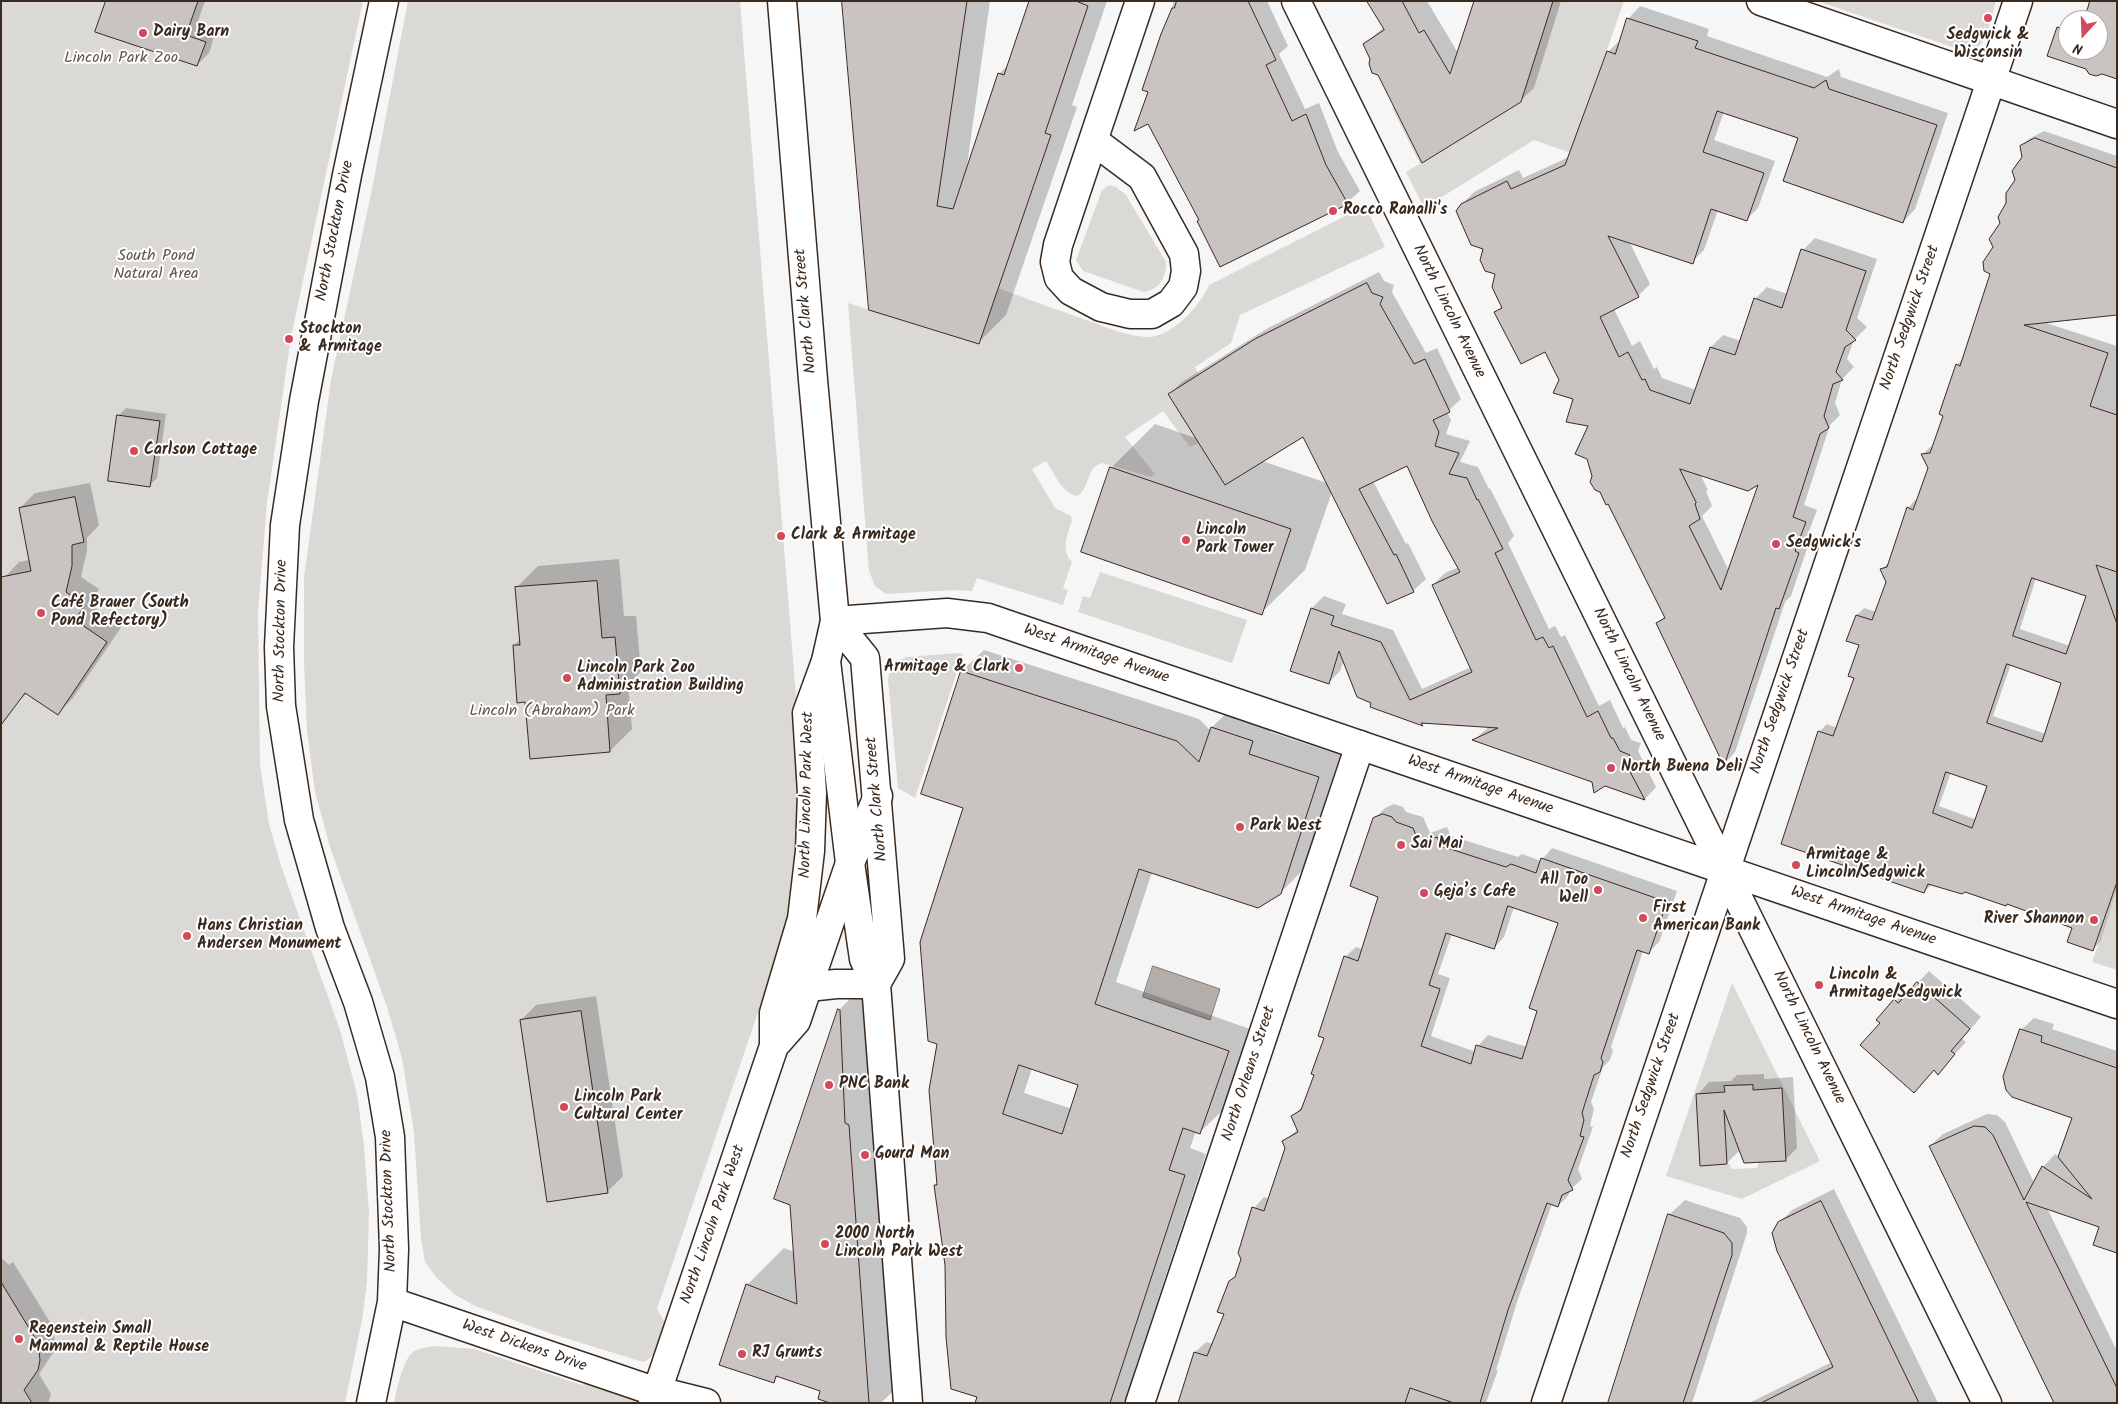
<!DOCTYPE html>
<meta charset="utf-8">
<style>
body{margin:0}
#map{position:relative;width:2118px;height:1404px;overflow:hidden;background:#f7f6f6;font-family:Kalam,sans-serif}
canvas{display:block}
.frame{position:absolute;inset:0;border:2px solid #3b2a1e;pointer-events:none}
.north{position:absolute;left:2058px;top:10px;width:50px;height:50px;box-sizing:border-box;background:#fff;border:1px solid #b1aaa5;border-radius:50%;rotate:200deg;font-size:14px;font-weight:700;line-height:20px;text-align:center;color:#3b2a1e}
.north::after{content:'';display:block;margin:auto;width:18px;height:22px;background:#d1495b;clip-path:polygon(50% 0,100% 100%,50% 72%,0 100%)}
</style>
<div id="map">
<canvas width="2118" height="1404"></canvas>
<div class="frame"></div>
<div class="north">N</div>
</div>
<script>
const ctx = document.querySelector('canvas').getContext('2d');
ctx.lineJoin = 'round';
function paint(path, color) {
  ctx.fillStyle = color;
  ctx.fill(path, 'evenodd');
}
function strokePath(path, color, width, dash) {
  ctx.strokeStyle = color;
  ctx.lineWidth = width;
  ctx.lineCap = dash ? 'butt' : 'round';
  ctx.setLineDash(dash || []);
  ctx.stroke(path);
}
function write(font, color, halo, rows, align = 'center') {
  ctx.font = font + ' Kalam,sans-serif';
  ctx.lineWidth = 4;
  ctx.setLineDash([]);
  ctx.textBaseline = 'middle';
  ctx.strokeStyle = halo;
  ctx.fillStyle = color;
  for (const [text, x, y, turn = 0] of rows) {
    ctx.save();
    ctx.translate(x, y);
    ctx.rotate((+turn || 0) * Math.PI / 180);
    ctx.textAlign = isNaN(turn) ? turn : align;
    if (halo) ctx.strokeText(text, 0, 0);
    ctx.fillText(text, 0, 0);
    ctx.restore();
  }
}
const green = new Path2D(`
 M1 1H363L291 337 267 503 258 612 260 764 269 824 281 866 340 1030 357 1094 364 1146 369 1212 367 1282 362 1320 345 1403H1Z
 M408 1H740L802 771 800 851 790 913 781 945 657 1309 665 1323C660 1337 658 1357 643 1362L552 1334 475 1306 454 1294 437 1278 425 1262 421 1239 414 1133 402 1058 387 1007 330 847 315 792 307 731 304 664V578L331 380 371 194Z
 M1553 1H1624L1571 153 1534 140 1424 208 1406 172 1420 164 1392 108 1394 107 1422 163 1521 102Z
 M1817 1H1996C1991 17 1987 51 1967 52Z
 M1109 185 1116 187 1126 195 1166 262C1166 278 1160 289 1144 292L1083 271 1076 260 1102 190Z
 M1365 206 1385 247 1240 315 1231 343 1195 367 1199 375 1168 394 1199 443 1190 447 1163 411 1125 437 1155 474 1151 477 1102 463C1085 468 1091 488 1077 496 1062 493 1054 473 1046 461L1032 469 1055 508 1071 516 1072 520C1068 534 1060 550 1072 562L1063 588 1068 590 1063 605 977 578 972 591 954 590 886 594 875 586 869 571 848 303 979 344 998 288C1029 300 1061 311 1092 322 1109 328 1130 337 1148 337 1172 337 1201 305 1209 285Z
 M1100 572 1247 620 1232 663 1078 612 1083 596 1090 598Z
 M958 653 963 654 915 798 898 788 888 679C890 667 895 661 907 657Z
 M2117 891V970L2092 962Z
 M1732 983 1820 1161 1742 1199 1666 1176ZM1724 1086H1753V1090L1782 1089 1757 1168 1731 1169 1730 1164 1701 1166 1697 1094 1725 1092Z
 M436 1346 474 1349 582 1385 594 1379 632 1394 637 1403H394C396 1391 403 1361 412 1353 418 1348 428 1347 436 1346Z`);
const water = new Path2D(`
 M1153 966 1220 989 1210 1020 1143 997Z`);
const shadow = new Path2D(`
 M107 1H205L197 24 216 30 209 53 197 65Z
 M844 1H990L966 173 999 74 1009 64 1030 1H1107L1072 105 1077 107 1006 315 978 343Z
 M1174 1H1267L1288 46 1279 54 1305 109 1319 103 1338 152 1360 191 1347 203 1200 219 1150 91 1162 35Z
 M1368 1H1427L1458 53 1475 1H1561L1534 88 1520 101 1371 58 1364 44 1384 27Z
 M2117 1V78L2048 55 2058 28 2068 18 2074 20H2068V30L2062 27V30L2068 32V50H2098V20H2079L2089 8Z
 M1640 6 1709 29 1707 36 1827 77 1839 69 1841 77 1948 113 1915 209 1903 222 1800 137 1724 112 1714 140 1775 161 1758 208 1746 220 1718 210 1704 250 1692 262 1629 241 1650 284 1638 296 1614 309 1632 346 1640 341 1654 369 1657 367 1662 378 1696 390 1711 347 1723 335 1741 341 1755 299 1767 287 1788 294 1803 250 1815 238 1877 259 1857 318 1867 327 1854 340 1847 359 1854 367 1842 379 1835 403 1840 415 1830 425 1804 505 1817 510 1806 539 1810 540 1791 596 1785 602 1735 752 1724 764 1657 623 1665 616 1593 476 1590 425 1575 398 1560 380 1546 350 1496 312 1503 305 1497 273 1462 204 1474 192 1519 170 1523 178 1569 157 1608 52 1620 40 1628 19ZM1700 474 1761 482 1729 571 1702 516 1712 506 1706 491 1708 490Z
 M2044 131 2117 156V314L2043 322 2117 346V890L2100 942 2092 950 2073 927 2007 903 1965 890 1932 884 1924 892 1819 732 1827 724 1837 728 1855 677 1860 645 1857 615 1864 608 1876 612 1887 582 1881 569 1890 562 1908 508 1915 500 1918 501 1930 468 1923 454 1930 447H1934L1944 415 1957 365 1963 358 1992 273 1994 248 2024 158 2021 146 2029 139ZM2036 578 2087 595 2070 646 2020 629ZM2011 664 2063 683 2046 734 1993 716ZM1951 772 1989 785 1977 820 1939 806Z
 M1379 272 1384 281 1394 285 1392 292 1426 353 1437 348 1461 399 1447 412 1451 420 1446 434 1470 441 1460 462 1478 467 1489 489 1490 488 1514 536 1508 543 1549 629 1555 626 1561 637 1565 635 1599 706 1610 700 1623 728 1625 727 1631 740 1641 743 1638 751 1656 787 1645 799 1474 740 1490 726 1425 722 1422 725 1373 702 1344 660 1340 671 1328 683 1292 670 1312 608 1324 596 1346 604 1342 614 1393 630 1422 689 1471 667 1433 585 1445 573 1459 567 1408 464 1373 481 1406 544 1408 543 1426 579 1414 590 1387 603 1332 492 1305 570 1261 613 1111 468 1155 424 1198 439 1170 394 1182 382 1268 328ZM1303 435 1327 483 1262 461Z
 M126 408 166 414 157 478 150 485 118 416Z
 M90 483 99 525 87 538V550L81 577 99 589 90 605 122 626 73 698 58 713 27 693 14 706 4 578 19 562 30 560 20 508 35 493Z
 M619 559 624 616H636L641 671 628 684 632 729 610 751 527 701 514 646 520 639 516 588 538 566Z
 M984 650 1199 719 1211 731 1212 727 1234 706 1274 719 1270 732 1340 755 1302 871 1280 893 1152 872 1116 982 1250 1029 1222 1111 1200 1132 1196 1131 1190 1148 1206 1154 1134 1372 1137 1373 1126 1403H977L979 1397 947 1265 935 1185 938 1183V1043L965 807 962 671ZM1032 1068 1079 1085 1072 1109 1024 1093Z
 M1394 804 1403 807 1406 812 1423 817 1430 833 1447 827 1451 836 1518 857 1522 854 1541 861 1552 848 1677 891 1659 942 1648 953 1643 951 1611 1047 1613 1051 1610 1060 1603 1067 1591 1102 1594 1109 1590 1126 1593 1127 1578 1169 1582 1179 1570 1190 1568 1196 1558 1206 1552 1204 1518 1299 1496 1370H1498L1486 1403H1179L1195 1352 1206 1342 1213 1344 1226 1313 1231 1281 1237 1275 1254 1208 1264 1197 1270 1199 1286 1148 1284 1141 1298 1129 1293 1116 1304 1105 1315 1074 1345 957 1356 947 1363 949 1380 896 1374 819 1385 808ZM1514 907 1559 922 1539 1010 1527 1047 1488 1035 1478 1046 1476 1052 1431 1036 1450 978 1438 974 1452 934 1494 948 1504 937Z
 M1929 971 1981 1017 1962 1039 1966 1042 1938 1073 1878 1020 1907 989 1910 991Z
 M876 973 906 1378 881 1403H834L822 1390 779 1376 773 1381 747 1285 784 1248 795 1252 839 1010Z
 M596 996 623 1176 608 1191 521 1020 536 1005Z
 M2034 1018 2054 1024 2052 1029 2117 1051V1252L2100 1226 2047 1208 2117 1351V1403L1930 1146 1943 1134 1987 1114 1997 1115 2005 1122 2034 1183 2043 1167 2055 1154 2060 1157 2074 1117 2021 1030Z
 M1764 1074V1079L1793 1077 1797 1148 1785 1160 1740 1150 1727 1163 1698 1094 1709 1082 1731 1081 1737 1075Z
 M1834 1189 1938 1403H1749L1832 1362 1779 1223 1792 1210Z
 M1685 1200 1740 1218 1747 1227V1233L1692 1403H1609L1669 1215Z
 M1 1258 9 1265 13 1262 53 1327 55 1344 53 1353 39 1374 51 1394 48 1403H1Z`);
const building = new Path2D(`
 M106 1H198L186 35 206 42 197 66 95 32Z
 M842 1H967L937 206 953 209 998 73 1004 75 1029 1H1076L1088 6 1045 133 1051 135 979 344 869 310Z
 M1177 1H1248L1276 60 1266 65 1292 121 1306 114 1326 165 1348 204 1220 267 1197 221 1199 220 1148 124 1134 131 1148 92 1142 90 1161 34 1172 8H1174Z
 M1367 1H1402L1419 33 1424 30 1450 74 1474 1H1553L1521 102 1422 163 1378 75 1372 73 1369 64 1370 59 1363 44 1384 30Z
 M2090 1H2117V79L2102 74 2096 76 2089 74 2086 69 2047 56 2057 27 2068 31V50H2098V20H2077L2081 14 2087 10Z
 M1627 18 1698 41 1695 48 1814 88 1826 80 1829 89 1937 125 1903 223 1783 181 1798 138 1717 111 1703 152 1764 173 1747 221 1711 209 1693 264 1608 236 1639 297 1600 317 1619 357 1628 352 1642 380 1645 379 1650 390 1690 404 1710 347 1735 355 1754 298 1782 308 1801 249 1866 271 1846 330 1856 340 1845 347 1836 372 1843 380 1833 384 1824 416 1829 428 1820 434 1793 517 1806 522 1795 551 1799 553 1779 609 1776 608 1724 766 1656 623 1665 618 1608 504 1606 505 1600 492 1595 490 1590 482 1592 476 1587 459 1575 454 1588 426 1566 422 1573 399 1553 393 1559 380 1545 352 1521 364 1494 312 1502 308 1492 287 1495 274 1485 271 1480 260 1483 249 1471 245 1456 211 1461 204 1507 181 1511 189 1565 165 1607 51 1615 54ZM1680 469 1748 491 1758 485 1721 590 1689 526 1700 519 1695 504 1696 503Z
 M2035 138 2117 168V315L2024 325 2108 353 2090 406 2117 415V572L2096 565 2117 624V882L2093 951 2067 942 2072 928 2007 904 2006 906 1965 892 1962 894 1928 884 1924 893 1781 844 1818 731 1833 736 1854 678 1848 676 1859 645 1846 641 1856 615 1872 620 1886 582 1880 569 1887 567 1907 507 1913 510 1928 468 1921 454 1930 453 1943 416 1939 414 1956 364 1960 366 1990 274 1984 271 1983 262 1993 247 1989 239 2000 223 1998 217 2006 203V193L2015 180 2012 171 2022 157 2020 146ZM2032 578 2086 596 2066 654 2013 636ZM2007 664 2061 683 2042 742 1987 723ZM1946 772 1987 786 1972 828 1933 813Z
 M1367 283 1372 293 1383 297 1380 304 1414 364 1425 359 1450 412 1433 420 1439 432 1435 446 1459 453 1449 474 1467 478 1477 500 1478 499 1503 549 1495 553 1536 640 1543 637 1549 648 1553 646 1587 717 1598 711 1611 738H1613L1620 751 1630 755 1626 764 1645 800 1605 786 1594 793 1592 782 1472 740 1498 728 1421 723 1423 726 1370 707 1371 703 1357 697 1339 651 1329 684 1290 671 1311 608 1334 616 1331 625 1381 642 1410 700 1472 672 1432 585 1460 572 1432 521 1407 466 1359 489 1394 555 1396 554 1414 592 1387 604 1303 437 1225 485 1168 394 1255 339Z
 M117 415 160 421 150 487 108 481Z
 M1110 467 1291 529 1262 615 1081 552Z
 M75 497 84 542 72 545V566L66 592 85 605 75 620 107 642 58 715 25 693 1 725V577L31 571 19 508Z
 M597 581 602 638 615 637 620 694 606 695 610 752 530 759 525 702 517 703 516 689 513 645H520L515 587Z
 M961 671 1177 741 1199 762 1211 727 1253 741 1249 754 1319 777 1281 894 1258 908 1139 869 1095 1004 1229 1051 1200 1134 1183 1128 1169 1170 1185 1175 1110 1403H975L977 1397 951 1389 946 1337 945 1265 934 1185H937L929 1090 937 1044 928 1041 920 942 963 808 921 794ZM1019 1065 1078 1085 1062 1134 1003 1114Z
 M1383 814 1392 817 1396 822 1413 828 1419 843 1437 837 1441 846 1506 867 1511 864 1536 873 1541 858 1667 902 1649 954 1637 950 1601 1058 1603 1062 1600 1072 1594 1075 1582 1113 1584 1120 1580 1136 1584 1137 1568 1180 1573 1190 1562 1195 1558 1207 1547 1203 1508 1310 1480 1403H1454L1410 1388 1405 1403H1178L1194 1352 1207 1356 1224 1314 1217 1312 1229 1281 1235 1277 1241 1259 1238 1253 1252 1207 1264 1211 1285 1148 1282 1141 1298 1132 1291 1116 1301 1110 1314 1075 1311 1074 1324 1038 1318 1036 1344 956 1358 961 1378 897 1350 886 1373 818ZM1508 906 1558 923 1529 1008 1537 1011 1522 1059 1476 1045 1471 1064 1421 1046 1440 989 1429 985 1446 933 1494 949Z
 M1917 982 1970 1029 1951 1051 1955 1054 1938 1075 1934 1070 1914 1093 1860 1045 1880 1023 1876 1020 1894 999 1898 1003Z
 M838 1009 840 1010 845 1123 849 1125 869 1403H830L818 1399 820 1391 776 1376 774 1383 719 1365 746 1284 797 1304 790 1205 774 1199Z
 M581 1011 608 1193 547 1202 520 1020Z
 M2020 1029 2042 1036 2041 1042 2117 1068V1253L2093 1245 2099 1227 2026 1202 2117 1388V1403H2054L1929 1146 1974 1126 1985 1127 1993 1135 2024 1200 2042 1166 2092 1199 2058 1157 2072 1118 2012 1097 2006 1090 2003 1077Z
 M1753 1085V1090L1782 1088 1786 1161 1744 1163 1724 1110 1727 1164 1700 1166 1696 1094 1725 1092 1724 1086Z
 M1821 1201 1919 1403H1761L1833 1367 1777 1251 1772 1233 1778 1222Z
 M1668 1214 1724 1233 1732 1243V1255L1683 1403H1608Z
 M1 1282 38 1343 40 1360 38 1370 24 1390 32 1403H1Z`);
const minor = new Path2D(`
 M1761 1 2117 124
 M1094 141 1142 177 1184 254 1186 271 1183 287 1171 303 1152 314H1130L1101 307 1071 291 1059 278 1055 262 1058 245 1140 1
 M392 1302 642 1387 706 1403
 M371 1403 392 1302 394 1249 390 1137 380 1077 358 1002 330 928 299 820 281 706 279 647 285 525 304 401 347 175 384 1
 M1140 1403 1360 745`);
const tertiary = new Path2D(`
 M835 621 947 613 988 618 2117 1004
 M774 1046 796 1021 850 863 878 796
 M653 1403 774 1046V1013L802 919 810 851 812 793 807 713 826 661
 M1546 1403 2018 1`);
const secondary = new Path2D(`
 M782 1 813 380 835 621 826 661 850 863 864 959 876 984 908 1403
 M1296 1 1987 1403
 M835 621 865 658 890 959 876 984
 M808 987 836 984H876`);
const markers = [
 [1988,18,5,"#d1495b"],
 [143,33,5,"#d1495b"],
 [1333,211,5,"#d1495b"],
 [289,339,5,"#d1495b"],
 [134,451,5,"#d1495b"],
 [781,536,5,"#d1495b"],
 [1186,540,5,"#d1495b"],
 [1776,544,5,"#d1495b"],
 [41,613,5,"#d1495b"],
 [1019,668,5,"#d1495b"],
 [567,678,5,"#d1495b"],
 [1611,768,5,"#d1495b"],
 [1240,827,5,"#d1495b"],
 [1401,845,5,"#d1495b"],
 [1796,865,5,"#d1495b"],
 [1598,890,5,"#d1495b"],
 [1424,893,5,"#d1495b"],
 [1643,918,5,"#d1495b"],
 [2094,920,5,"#d1495b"],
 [187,936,5,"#d1495b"],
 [1819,985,5,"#d1495b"],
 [829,1085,5,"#d1495b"],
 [564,1107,5,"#d1495b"],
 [865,1155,5,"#d1495b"],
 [825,1244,5,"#d1495b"],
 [19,1339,5,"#d1495b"],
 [742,1354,5,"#d1495b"]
];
const poiNames = [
 ["Dairy Barn",153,33],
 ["Sedgwick &",1988,36,"center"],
 ["Wisconsin",1988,54,"center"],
 ["Rocco Ranalli's",1343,211],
 ["Stockton",299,330],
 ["& Armitage",299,348],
 ["Carlson Cottage",144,451],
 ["Lincoln",1196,531],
 ["Park Tower",1196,549],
 ["Clark & Armitage",791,536],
 ["Sedgwick's",1786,544],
 ["Café Brauer (South",51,604],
 ["Pond Refectory)",51,622],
 ["Armitage & Clark",1009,668,"right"],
 ["Lincoln Park Zoo",577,669],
 ["Administration Building",577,687],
 ["North Buena Deli",1621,768],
 ["Park West",1250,827],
 ["Sai Mai",1411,845],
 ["Armitage &",1806,856],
 ["Lincoln/Sedgwick",1806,874],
 ["All Too",1588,881,"right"],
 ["Well",1588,899,"right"],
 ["Geja’s Cafe",1434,893],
 ["First",1653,909],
 ["American Bank",1653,927],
 ["River Shannon",2084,920,"right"],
 ["Hans Christian",197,927],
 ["Andersen Monument",197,945],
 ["Lincoln &",1829,976],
 ["Armitage/Sedgwick",1829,994],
 ["PNC Bank",839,1085],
 ["Lincoln Park",574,1098],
 ["Cultural Center",574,1116],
 ["Gourd Man",875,1155],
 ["2000 North",835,1235],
 ["Lincoln Park West",835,1253],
 ["Regenstein Small",29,1330],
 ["Mammal & Reptile House",29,1348],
 ["RJ Grunts",752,1354]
];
const parkNames = [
 ["Lincoln Park Zoo",121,59],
 ["South Pond",156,257],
 ["Natural Area",156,275],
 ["Lincoln (Abraham) Park",552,712]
];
const streetNames = [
 ["North Stockton Drive",336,231,-79],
 ["North Clark Street",807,311,-95],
 ["North Lincoln Avenue",1448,312,64],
 ["North Sedgwick Street",1911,318,-71],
 ["North Stockton Drive",282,631,-89],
 ["West Armitage Avenue",1096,655,19],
 ["North Lincoln Avenue",1628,675,64],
 ["North Sedgwick Street",1781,702,-71],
 ["West Armitage Avenue",1480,786,19],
 ["North Lincoln Park West",808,795,-89],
 ["North Clark Street",878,799,-95],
 ["West Armitage Avenue",1863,917,19],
 ["North Lincoln Avenue",1808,1038,64],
 ["North Orleans Street",1250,1074,-72],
 ["North Sedgwick Street",1652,1086,-71],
 ["North Stockton Drive",390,1201,-92],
 ["North Lincoln Park West",714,1225,-71],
 ["West Dickens Drive",524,1347,19]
];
paint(green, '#dbd9d6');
paint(water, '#b4aeaa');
strokePath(water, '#847972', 1);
paint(shadow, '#0003');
paint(building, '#c9c3c1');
strokePath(building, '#3b2a1e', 1);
strokePath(minor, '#3b2a1e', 31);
strokePath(tertiary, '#3b2a1e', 31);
strokePath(secondary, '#3b2a1e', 31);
strokePath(minor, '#fff', 28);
strokePath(tertiary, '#fff', 28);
strokePath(secondary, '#fff', 28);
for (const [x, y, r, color] of markers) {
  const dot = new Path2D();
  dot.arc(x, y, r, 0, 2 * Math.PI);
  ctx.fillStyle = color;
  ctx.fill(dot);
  strokePath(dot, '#fff', 2);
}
write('bold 16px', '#3b2a1e', '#fff', poiNames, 'left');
write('16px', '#63564c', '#fff', parkNames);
write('16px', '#3b2a1e', '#fff', streetNames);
</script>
